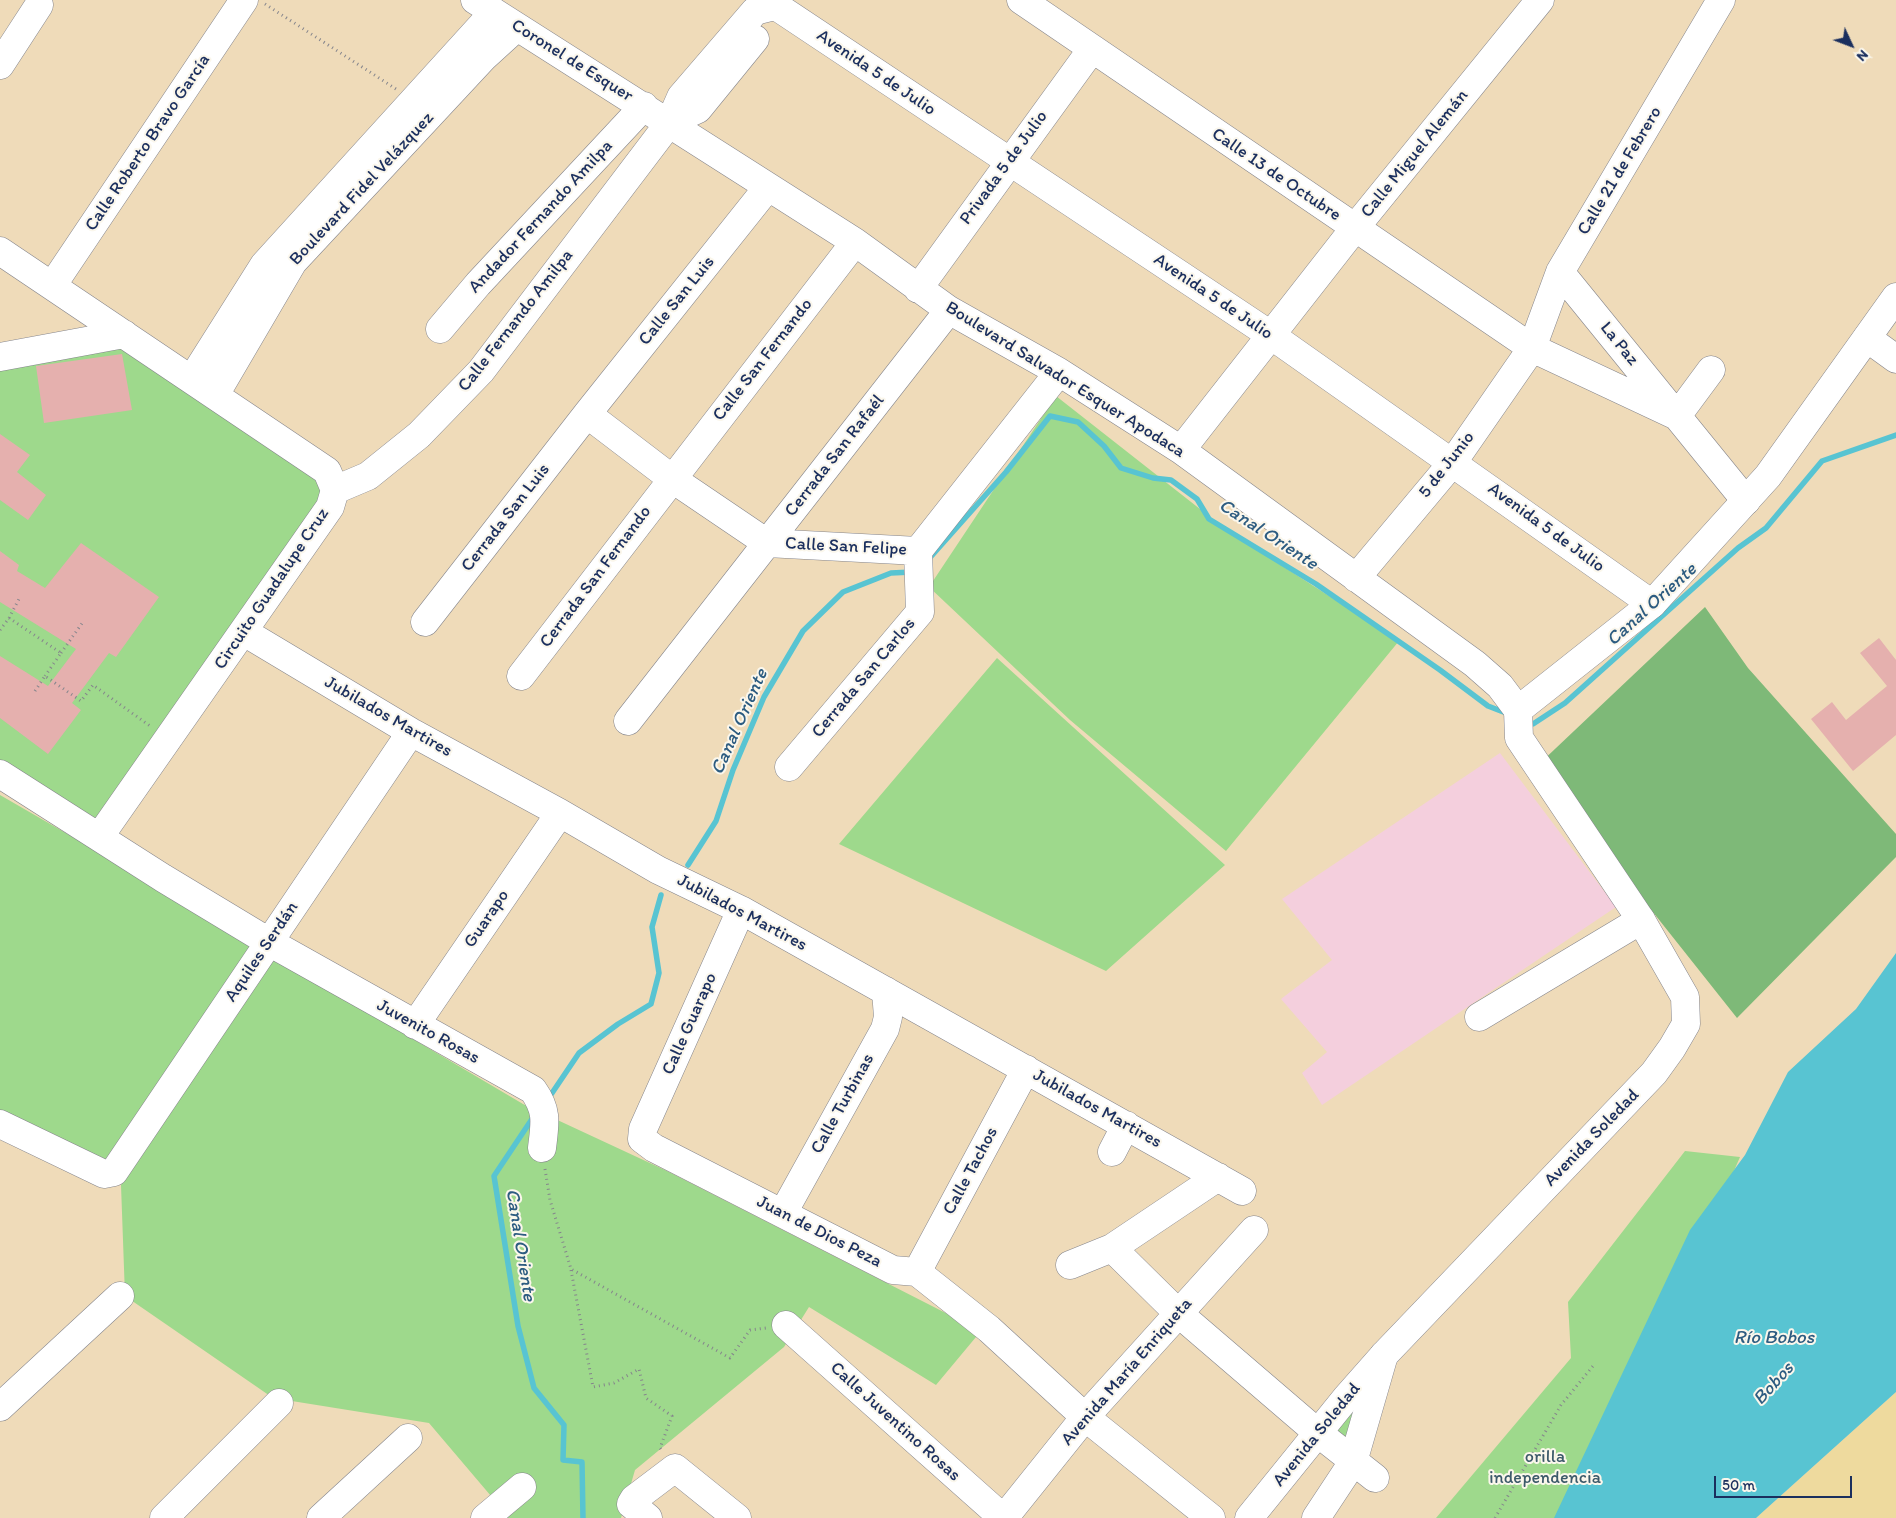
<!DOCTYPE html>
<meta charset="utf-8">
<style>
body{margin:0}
#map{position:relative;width:1896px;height:1518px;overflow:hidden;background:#efdbb9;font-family:Itim,sans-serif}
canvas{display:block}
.north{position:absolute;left:1826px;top:20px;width:50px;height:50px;-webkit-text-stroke:4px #fbf7ec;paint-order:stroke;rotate:133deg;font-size:14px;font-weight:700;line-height:20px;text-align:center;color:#1b2f5e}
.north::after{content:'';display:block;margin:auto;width:18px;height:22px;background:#1b2f5e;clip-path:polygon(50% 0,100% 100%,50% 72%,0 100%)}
.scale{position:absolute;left:1714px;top:1476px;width:138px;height:22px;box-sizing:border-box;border:2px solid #1b2f5e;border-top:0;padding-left:6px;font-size:15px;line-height:18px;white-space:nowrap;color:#1b2f5e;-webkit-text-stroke:4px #fbf7ec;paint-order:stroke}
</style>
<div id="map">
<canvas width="1896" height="1518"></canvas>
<div class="north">N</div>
<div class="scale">50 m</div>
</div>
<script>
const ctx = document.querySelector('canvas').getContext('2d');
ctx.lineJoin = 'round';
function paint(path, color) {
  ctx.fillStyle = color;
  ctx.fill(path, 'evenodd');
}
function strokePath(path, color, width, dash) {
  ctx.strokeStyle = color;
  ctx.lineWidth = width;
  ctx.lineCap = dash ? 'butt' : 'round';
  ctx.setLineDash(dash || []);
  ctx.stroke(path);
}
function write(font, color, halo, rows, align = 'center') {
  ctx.font = font + ' Itim,sans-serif';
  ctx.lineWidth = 4;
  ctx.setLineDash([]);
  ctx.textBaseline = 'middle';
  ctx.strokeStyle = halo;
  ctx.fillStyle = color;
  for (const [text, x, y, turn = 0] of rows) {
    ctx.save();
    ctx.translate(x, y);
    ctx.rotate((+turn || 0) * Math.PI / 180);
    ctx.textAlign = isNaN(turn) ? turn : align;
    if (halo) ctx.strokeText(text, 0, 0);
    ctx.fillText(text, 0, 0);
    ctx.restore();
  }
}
const built = new Path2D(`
 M1500 753 1616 907 1322 1105 1302 1073 1327 1052 1281 999 1332 960 1282 899Z`);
const green = new Path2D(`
 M124 343 319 473 326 502 98 828 0 774V366Z
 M1056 396 1228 531 1399 641 1226 851 1070 720 929 587Z
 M997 658 1225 865 1106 971 839 844Z
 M0 795 258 944 125 1131 114 1175 0 1120Z
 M269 954 523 1104 667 1171 981 1331 936 1385 809 1307 784 1347 635 1470 621 1518H506L502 1509 429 1423 273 1398 125 1296 121 1185 149 1137Z
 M1685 1151 1740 1157 1660 1341 1576 1518H1436L1571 1358 1568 1302Z
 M1357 1403 1350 1443 1337 1431Z`);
const forest = new Path2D(`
 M1705 607 1748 668 1896 834V857L1737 1018 1537 766Z`);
const sand = new Path2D(`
 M1896 1392V1518H1756Z`);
const water = new Path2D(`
 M1896 953V1392L1756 1518H1554L1690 1230 1745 1155 1788 1072 1856 1009Z`);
const stream = new Path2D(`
 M927 561 1006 472 1050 416 1078 422 1104 446 1121 468 1153 478 1171 480 1197 499 1209 519 1316 584 1440 670 1488 706 1506 713
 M1526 722 1533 724 1565 703 1738 548 1766 528 1822 461 1896 435
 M688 865 716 821 733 770 764 697 803 631 843 592 891 573 912 572
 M548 1099 579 1053 618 1024 651 1004 659 973 652 927 661 895
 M534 1116 494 1176 518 1326 534 1388 564 1425 563 1460 582 1462 583 1518`);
const building = new Path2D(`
 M122 354 132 410 44 423 36 366Z
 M0 434 30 455 17 472 46 495 28 520 0 500Z
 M81 543 159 597 116 657 109 653 72 703 81 710 48 754 0 718V656L48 686 76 649 0 602V551L19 565 17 571 45 588Z
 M1879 638 1896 660V735L1853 771 1811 719 1832 702 1846 720 1887 686 1860 653Z`);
const path = new Path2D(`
 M265 4 396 89
 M9 618 19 599
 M0 630 9 618 61 653 45 676
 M61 653 83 622
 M35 691 45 676 81 701 93 685 150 726
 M545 1169 550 1200 571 1269 730 1358 750 1330 766 1328
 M571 1270 593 1387 614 1383 639 1369 646 1398 672 1416 660 1448 663 1452
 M1495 1518 1561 1405 1593 1366`);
const minor = new Path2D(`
 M475 0 855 242 949 310 1059 372 1181 450 1475 664 1500 686 1518 710
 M767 0 1272 336 1652 604
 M1021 0 1532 348 1677 416
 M0 65 39 5
 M670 122 698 109 755 39
 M0 251 327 471 335 490 330 507 100 836
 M1560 272 1746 501
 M52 286 244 0
 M918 289 1092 49
 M440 329 478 284 644 106
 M1867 338 1896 359
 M0 357 124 334
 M192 379 264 265 494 12
 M215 395 293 262 483 58 517 27
 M587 414 671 478 767 543 918 551
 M1677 416 1711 370
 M1181 450 1354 229 1540 0
 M335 490 368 476 419 435 481 371 670 122 681 97 755 11 775 6
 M918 551 1059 372
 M1356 578 1453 462 1532 348 1560 272 1721 0
 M425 622 587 414 768 187
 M244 632 411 732 560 813 658 870 741 910 1242 1191
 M521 676 855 242
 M628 721 949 310
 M789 767 920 612 918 551
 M0 774 163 878 269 942 533 1090C548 1111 545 1123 542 1148
 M741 910 643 1129 642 1139 654 1148 893 1270 917 1272 989 1329 1085 1417 1211 1518
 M1479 1017 1641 920
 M415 1025 560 813
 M0 1124 104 1174 114 1172 411 732
 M1112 1152 1126 1125
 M783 1213 885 1029 888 1017 886 991
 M1112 1248 1177 1312 1318 1433 1375 1478
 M1070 1265 1112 1248 1218 1177
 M917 1272 1026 1069
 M786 1325 1003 1518
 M0 1407 120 1296
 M164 1518 279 1403
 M321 1518 408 1438
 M485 1518 522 1487
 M648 1518 631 1504 634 1499 675 1468 737 1518
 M1004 1518 1085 1417 1254 1230
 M1316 1518 1353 1462 1384 1355`);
const major = new Path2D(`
 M1249 1518 1346 1398 1384 1355 1654 1073 1672 1048 1686 1024 1685 997 1641 920 1519 738 1518 710 1652 604 1768 476 1896 297`);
const streetNames = [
 ["Coronel de Esquer",572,61,32],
 ["Avenida 5 de Julio",876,73,34],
 ["Calle Roberto Bravo García",148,143,-56],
 ["Calle Miguel Alemán",1415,154,-51],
 ["Privada 5 de Julio",1004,168,-54],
 ["Calle 21 de Febrero",1620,171,-59],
 ["Calle 13 de Octubre",1276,175,34],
 ["Boulevard Fidel Velázquez",362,189,-47],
 ["Andador Fernando Amilpa",541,217,-47],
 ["Avenida 5 de Julio",1213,297,34],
 ["Calle San Luis",677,301,-51],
 ["Calle Fernando Amilpa",516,321,-52],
 ["La Paz",1619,344,51],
 ["Calle San Fernando",763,360,-52],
 ["Boulevard Salvador Esquer Apodaca",1065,380,32],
 ["Cerrada San Rafaél",835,456,-52],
 ["5 de Junio",1447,465,-52],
 ["Cerrada San Luis",506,518,-52],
 ["Avenida 5 de Julio",1546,528,36],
 ["Calle San Felipe",846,547,3],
 ["Cerrada San Fernando",596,577,-53],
 ["Circuito Guadalupe Cruz",272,589,-56],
 ["Cerrada San Carlos",864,678,-50],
 ["Jubilados Martires",388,717,30],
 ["Jubilados Martires",742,913,28],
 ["Guarapo",487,919,-56],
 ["Aquiles Serdán",262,952,-56],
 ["Calle Guarapo",690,1024,-66],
 ["Juvenito Rosas",428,1032,29],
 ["Calle Turbinas",843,1104,-61],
 ["Jubilados Martires",1097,1109,29],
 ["Avenida Soledad",1592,1138,-46],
 ["Calle Tachos",971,1171,-62],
 ["Juan de Dios Peza",819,1232,27],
 ["Avenida María Enriqueta",1127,1372,-49],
 ["Calle Juventino Rosas",895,1422,42],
 ["Avenida Soledad",1317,1435,-51]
];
const parkNames = [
 ["orilla",1545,1457],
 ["independencia",1545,1478]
];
const waterNames = [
 ["Canal Oriente",1268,535,33],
 ["Canal Oriente",1652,605,-42],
 ["Canal Oriente",740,722,-66],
 ["Canal Oriente",520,1245,81],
 ["Río Bobos",1774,1338],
 ["Bobos",1774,1384,-48]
];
paint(built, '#f4cfdd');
paint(green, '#9ed98c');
paint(forest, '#7eb978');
paint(sand, '#eeda9e');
paint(water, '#58c4d2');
strokePath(stream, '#58c4d2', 5.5);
paint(building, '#e5b0ae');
strokePath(minor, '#85858c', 29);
strokePath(major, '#85858c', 29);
strokePath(path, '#85858c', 3, [1, 4]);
strokePath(minor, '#fff', 28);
strokePath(major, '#fff', 28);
write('18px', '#1b2f5e', '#fbf7ec', streetNames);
write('18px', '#3c5a6a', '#fbf7ec', parkNames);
write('italic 19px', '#2d5c81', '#fbf7ec', waterNames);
</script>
